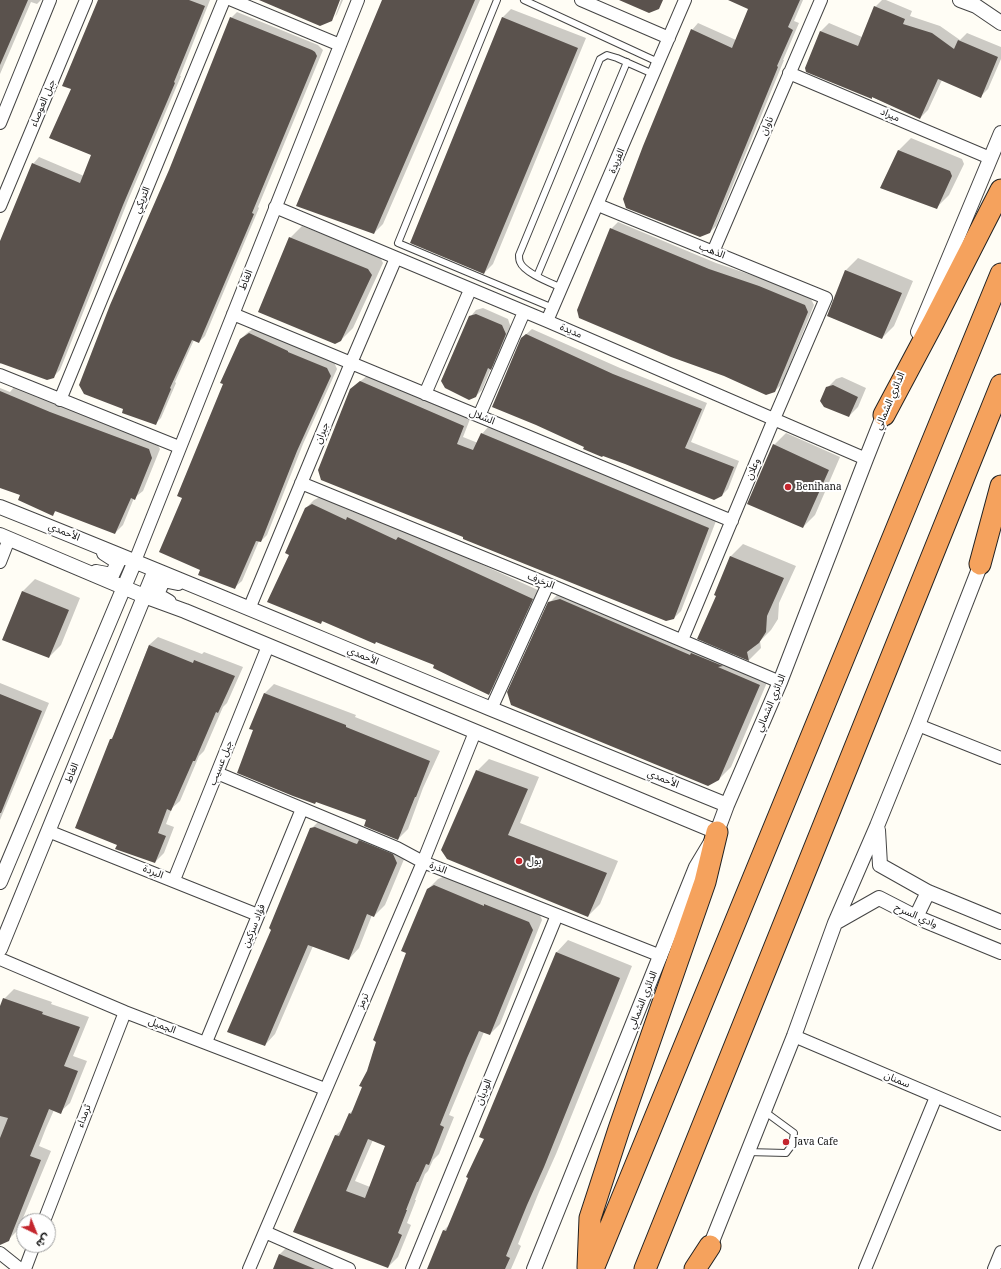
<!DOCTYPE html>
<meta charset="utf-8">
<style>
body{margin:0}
#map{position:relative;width:1001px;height:1269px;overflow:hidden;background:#fffdf5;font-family:"Noto Serif","Noto Sans Arabic",serif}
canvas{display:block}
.north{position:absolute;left:16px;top:1213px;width:40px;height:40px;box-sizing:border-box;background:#fff;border:1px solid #a0a0a0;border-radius:50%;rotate:137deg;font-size:11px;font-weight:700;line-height:16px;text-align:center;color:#111}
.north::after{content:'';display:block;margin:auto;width:14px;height:18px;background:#c4262e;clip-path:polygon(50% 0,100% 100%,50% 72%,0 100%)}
</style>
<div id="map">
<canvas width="1001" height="1269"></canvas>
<div class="north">ش</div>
</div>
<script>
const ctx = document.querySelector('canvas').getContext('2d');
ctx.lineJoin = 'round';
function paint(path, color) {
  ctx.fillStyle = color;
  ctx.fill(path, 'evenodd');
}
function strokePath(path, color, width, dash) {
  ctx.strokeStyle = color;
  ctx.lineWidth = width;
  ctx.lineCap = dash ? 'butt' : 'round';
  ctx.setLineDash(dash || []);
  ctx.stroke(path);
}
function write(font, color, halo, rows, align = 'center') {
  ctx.font = font + ' "Noto Serif","Noto Sans Arabic",serif';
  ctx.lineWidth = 4;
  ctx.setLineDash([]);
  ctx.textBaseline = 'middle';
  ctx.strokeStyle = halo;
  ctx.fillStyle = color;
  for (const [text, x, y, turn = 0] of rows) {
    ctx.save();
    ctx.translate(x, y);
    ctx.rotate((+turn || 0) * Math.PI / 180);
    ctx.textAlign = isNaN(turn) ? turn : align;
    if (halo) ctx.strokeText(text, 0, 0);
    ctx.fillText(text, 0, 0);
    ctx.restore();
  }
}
const shadow = new Path2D(`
 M0 0H41L37 4 31 2 0 74Z
 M99 0H210L180 76H181L129 198 60 370 53 377 2 363 0 364V244L33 164 39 157 84 176 93 154 72 88Z
 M341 0H343L337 14 335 17Z
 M383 0H480L383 224 374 233Z
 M730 0H803L794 21 799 23 783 60H784L716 226 709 233 692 30 698 23 736 40 749 8Z
 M882 0H886L912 11 910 16 940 26 960 40 967 33 1001 47V59L988 89 980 97 942 80 928 110 920 118 806 68 821 31 829 23 862 37 875 7Z
 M511 9 586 38 493 264 484 273 502 18Z
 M237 12 318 45 323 50 258 207 259 208 205 336 199 342 194 340 175 382 176 383 161 418 156 423 170 170 231 18Z
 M911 138 962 159 964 164 949 195 937 207 881 188 899 150Z
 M618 222 716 263 766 280 811 299 814 305 782 384 775 391 611 229Z
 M302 226 380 257 383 263 353 328 340 341 290 238Z
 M858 258 913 281 894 326 882 338 828 316 846 270Z
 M483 308 508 319 511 328 496 363 491 368 482 390 476 396 470 317 476 310Z
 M256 327 334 362 337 369 303 444 267 535 261 541H259L242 581 235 587 201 569 183 497 240 340 247 333Z
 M532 329 620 368 707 403 691 442 739 461 728 489 722 495 586 447 522 338Z
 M368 375 470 419 463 437 478 443 482 434 488 427 716 521 681 611 674 618 464 537 351 389Z
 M842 377 866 388 858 407 849 416 827 388 836 379Z
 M15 386 156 442 160 449 143 491 134 498 123 525 115 533 57 510 53 514 21 495 0 487V388L10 392Z
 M786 433 840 457 815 515 803 527 774 445Z
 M320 497 354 512 356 510 404 532 406 530 540 591 496 686 488 693 436 664 323 621 321 623 290 554 306 508 314 500Z
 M743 544 796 566 779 603 778 619 771 630 760 641 761 648 749 660 734 653 732 656 771 673 731 767 719 779 549 603 561 591 573 587 702 643 704 641 717 595 715 594 731 556Z
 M35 579 80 598 61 645 49 657 3 640 23 591Z
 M158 637 202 654 204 652 243 667 227 703 223 707 204 751 199 756 180 801 172 808 166 824 174 827 164 853 155 862 118 844 111 739 114 735 149 645Z
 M0 683 49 703 0 820Z
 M274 684 356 715 355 717 440 751 423 788 408 829 398 839 368 819 255 730 264 694Z
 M489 759 539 777 520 823 618 861 600 904 588 916 443 850 477 771Z
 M322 818 367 833 370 830 403 844 407 852 385 905 374 916 372 915 359 948 349 959 313 946 275 1034 265 1045 273 929 311 829Z
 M445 876 539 912 542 920 500 1024 490 1034 484 1032 449 1115 454 1117 439 1154 433 1160 428 1171 425 1174 415 1200H416L407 1223 411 1225 398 1257 388 1267 295 1232 336 1135 344 1128 350 1113 354 1109 364 1087 368 1071 428 889 438 879ZM373 1140 387 1146 370 1187 355 1181Z
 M568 940 632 966 556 1154 539 1192 518 1244 521 1246 511 1269H428L444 1230 449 1225 486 1138 556 953Z
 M14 989 52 1002 51 1004 89 1017 73 1056 87 1061 70 1103 60 1112 54 1110 46 1128 39 1146 51 1151 18 1230 8 1240 0 1243V1009L4 999Z
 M291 1243 354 1269H274L280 1254Z`);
const building = new Path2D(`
 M0 0H28L0 65Z
 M98 0H189L205 6 174 82 175 83 123 205 54 378 47 380 0 363V241L32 163 80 183 91 155 49 138 71 89 62 86Z
 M259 0H340L332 21 320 26Z
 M382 0H475L374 234 296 206Z
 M619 0H663L659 9 649 13Z
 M728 0H800L788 27 793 30 777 66 778 67 710 233 700 237 626 208 623 199 643 146 691 29 732 48 748 9Z
 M874 6 905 19 903 24 932 33 954 49 958 40 998 57 981 98 938 79 920 119 872 97V99L806 72 805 68 820 31 858 46Z
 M230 17 312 50 315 52 317 56 252 213 254 214 199 343 192 340 170 388 171 389 156 425 122 413 123 409 84 394 79 385 110 305 169 170Z
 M502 17 578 48 484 274 410 243Z
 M898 150 950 171 952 176 937 209 880 188Z
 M610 228 709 269 759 286 805 305 808 312 775 392 766 395 724 376 671 357 579 318 577 310Z
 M289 237 368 269 372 275 341 341 335 344 258 312Z
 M845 270 902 293 882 339 827 316Z
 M476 314 502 325 506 334 491 370 488 368 476 397 469 400 445 388 441 381 469 316Z
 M249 333 288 351V352L327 368 331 376 297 451 261 542 256 541 235 589 198 575 200 570 159 552 182 498 177 496 223 384 220 383 240 339Z
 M526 334 613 374 702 409 685 448 734 467 722 496 714 500 625 464 603 456 602 457 583 449 584 447 536 425 492 407 521 338Z
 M360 381 464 426 457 444 473 450 481 433 709 528 674 619 666 621 463 539V537L321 480 318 470 350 389Z
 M833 385 858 397 849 417 824 407 820 401 826 387Z
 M0 391 50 412 149 449 152 458 135 500 131 498 115 534 55 511 53 516 18 500 20 495 0 488Z
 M773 444 829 470 803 528 747 504Z
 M312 504 346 520 347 517 396 540 398 537 533 599 489 695 433 668 434 665 376 642 375 644 322 621 321 624 267 602 289 555 285 553 305 508Z
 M730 556 784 578 767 616 766 632 759 643 747 652 749 661 697 639 716 596 714 595Z
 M22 591 69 610 49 658 2 640Z
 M560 599 690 655 691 653 723 666 718 667 760 685 719 780 708 786 511 705 507 692 548 602Z
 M149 645 193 663 194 660 235 676 218 713 216 712 195 761H193L171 811 167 809 158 833 166 836 155 863 115 849 117 845 75 828 110 739H112Z
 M264 693 346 725V727L430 761 416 797H415L398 840 364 826 366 820 316 802 315 804 293 796 237 773 253 730 249 729Z
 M0 694 42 711 1 813H0Z
 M476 770 528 789 508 835 607 873 588 917 447 859 441 850Z
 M315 827 354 843 357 844 359 840 393 854 397 863 374 917 367 914 349 960 308 945 265 1046 227 1032 271 930 269 928 310 828Z
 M434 885 484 906V904L529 922 533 930 490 1035 479 1031 467 1058 440 1125 444 1127 429 1165 426 1164 418 1182H417L406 1210H407L398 1233 402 1235 388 1268 293 1232 335 1135 339 1136 349 1113 351 1114 362 1087 359 1086 367 1071 376 1042 373 1040 406 953 401 951 427 889ZM368 1139 385 1146 365 1198 346 1191Z
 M556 952 620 978 544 1167 527 1205 506 1256 510 1258 505 1269H427L443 1230 446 1231 468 1178 466 1177 484 1139 479 1137Z
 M3 998 43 1012 42 1014 80 1027 64 1066 78 1071 61 1114 49 1109 30 1156 41 1160 9 1241 0 1245V1138L8 1118 0 1116V1006Z
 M279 1254 315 1269H273Z`);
const service = new Path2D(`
 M497 0 398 243 553 308
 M524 0 658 62
 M537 276 627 62
 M562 288C551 283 524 273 520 262 519 260 519 258 519 255L600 59 607 55 617 58 653 74
 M747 1152 786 1153 792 1145 794 1133 764 1111`);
const minor = new Path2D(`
 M232 0 340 45
 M581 0 669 38
 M789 73 990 158
 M0 123 50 0
 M598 205 826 298 774 419 682 640
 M0 206 86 0
 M275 207 547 321 866 459
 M713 252 821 0
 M233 314 732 521
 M547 321 685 0
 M0 375 179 447
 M425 394 470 290
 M60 400 224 0
 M479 416 524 312
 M301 483 548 584 780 682
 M135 561 358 0
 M0 562 9 539
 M249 609 351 363 396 258
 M491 709 548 584
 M918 725 1001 758
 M217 773 397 848 423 862 661 956
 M48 831 258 915
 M174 880 268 646
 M0 959 125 1012 325 1089
 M794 1036 1001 1124
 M206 1042 302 809
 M44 1221 125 1012
 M265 1232 349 1269
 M0 1253 20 1269
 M25 1269 34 1245
 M249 1269 423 862 475 732
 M412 1269 557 915
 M865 1269 936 1097
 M994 1269 1001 1252`);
const tertiary = new Path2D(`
 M960 0 976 6 1001 23
 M918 332 1001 133
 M0 507C164 572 326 641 489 708 568 741 648 772 727 805
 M0 535 144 596 185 611 717 832
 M96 572 112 575 118 562 104 553
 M169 602 157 595 163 580 178 583
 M878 830 880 865 928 892 1001 922
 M0 882 135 561
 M916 917 928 892
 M835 923 879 898 916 917 1001 952
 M0 949 155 570
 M707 1254 794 1036 835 923 877 826 918 725 984 556
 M534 1269 696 867 717 832 727 805 780 682 866 459 887 406`);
const motorway = new Path2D(`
 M884 415 934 321 1001 190
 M980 564 1001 486
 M588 1267 590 1218 619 1129 705 882 717 832
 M593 1269 1001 274
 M645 1269 1001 385
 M695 1269 710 1246`);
const markers = [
 [788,487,4,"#c4262e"],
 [519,861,4,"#c4262e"],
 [786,1142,4,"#c4262e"]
];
const streetNames = [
 ["جبل العوصاء",43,103,-67],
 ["ميراد",890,115,23],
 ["ناوان",767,126,-67],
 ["الفريدة",617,161,-67],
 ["التريكي",142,200,-68],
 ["الذهب",712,251,22],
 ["الغاط",246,280,-68],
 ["مديدة",571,331,23],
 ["الدائري الشمالي",890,401,-67],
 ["الشلال",482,417,22],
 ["جبران",322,433,-68],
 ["وعلان",753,469,-67],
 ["الأحمدي",64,532,22],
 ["الزخرف",541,581,22],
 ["الأحمدي",363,656,23],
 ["الدائري الشمالي",771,703,-67],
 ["جبل عسيب",221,763,-68],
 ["الغاط",72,773,-68],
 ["الأحمدي",663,779,22],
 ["الذرة",438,868,22],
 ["البردة",153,872,22],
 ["وادي السرح",916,916,24],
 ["فؤاد سزكين",254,926,-68],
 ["الدائري الشمالي",643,1000,-68],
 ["ترمز",363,1001,-67],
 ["الجميل",162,1026,21],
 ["سمنان",897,1080,23],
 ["الوديان",484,1092,-68],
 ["ثرمداء",84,1116,-69]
];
const poiNames = [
 ["Benihana",796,487],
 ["بول",527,861],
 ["Java Cafe",794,1142]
];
paint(shadow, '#0003');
paint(building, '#5a524d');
strokePath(service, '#444', 8);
strokePath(minor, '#444', 14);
strokePath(tertiary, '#444', 16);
strokePath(motorway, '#222', 23);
strokePath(service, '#fff', 6);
strokePath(minor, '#fff', 12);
strokePath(tertiary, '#fff', 14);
strokePath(motorway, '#f5a25d', 21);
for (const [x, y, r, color] of markers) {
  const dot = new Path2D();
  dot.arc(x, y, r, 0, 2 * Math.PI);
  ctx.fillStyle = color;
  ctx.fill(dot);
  strokePath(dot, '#fff', 1.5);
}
write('10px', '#111', '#fff', streetNames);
write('10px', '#111', '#fff', poiNames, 'left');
</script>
